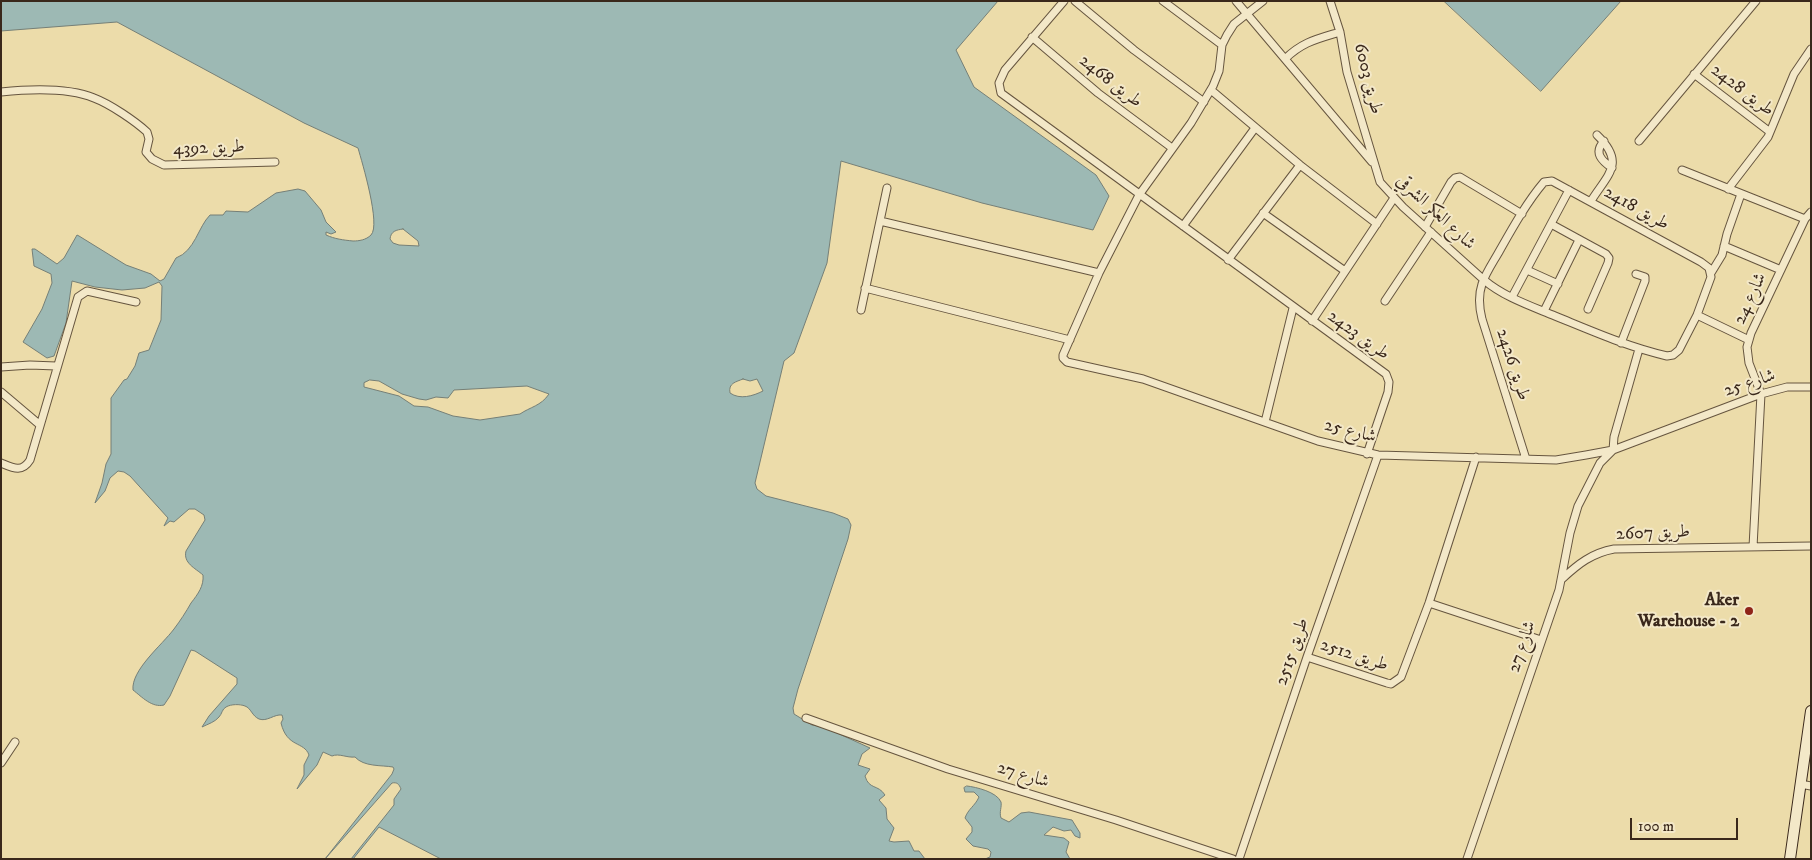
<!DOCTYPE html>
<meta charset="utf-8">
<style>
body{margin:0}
#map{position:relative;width:1812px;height:860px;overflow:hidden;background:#ecdcaa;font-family:"IM FELL DW Pica",serif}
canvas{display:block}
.frame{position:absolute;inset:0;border:2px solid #3a281b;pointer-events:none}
.scale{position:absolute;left:1630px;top:818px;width:108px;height:22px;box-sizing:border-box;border:2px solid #3a281b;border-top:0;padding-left:6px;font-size:15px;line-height:18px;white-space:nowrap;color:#3a281b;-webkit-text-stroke:4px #f3e8c8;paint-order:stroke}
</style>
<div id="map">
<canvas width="1812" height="860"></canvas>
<div class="frame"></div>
<div class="scale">100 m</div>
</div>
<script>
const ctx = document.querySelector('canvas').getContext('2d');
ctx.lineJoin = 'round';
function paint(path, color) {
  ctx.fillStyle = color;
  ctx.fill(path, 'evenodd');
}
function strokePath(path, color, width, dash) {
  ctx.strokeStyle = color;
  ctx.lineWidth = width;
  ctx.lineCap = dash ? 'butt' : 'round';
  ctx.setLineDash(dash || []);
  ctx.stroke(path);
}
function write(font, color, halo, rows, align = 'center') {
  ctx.font = font + ' "IM FELL DW Pica",Amiri,serif';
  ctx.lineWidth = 4;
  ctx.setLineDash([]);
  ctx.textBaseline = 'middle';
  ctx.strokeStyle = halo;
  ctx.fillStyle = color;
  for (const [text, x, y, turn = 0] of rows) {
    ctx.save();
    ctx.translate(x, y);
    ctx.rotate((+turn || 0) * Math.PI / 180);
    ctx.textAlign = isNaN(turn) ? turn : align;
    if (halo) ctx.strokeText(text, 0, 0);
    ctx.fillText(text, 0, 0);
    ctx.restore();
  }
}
const water = new Path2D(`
 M1 1H998L956 50 974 87 1096 175 1109 196 1093 230 982 203 841 161 827 263 794 353 784 361 755 483 757 489 766 496 833 513 848 519 851 525 848 539 798 689 793 708 794 714 812 725 824 727 870 748 862 754 858 765 870 769 865 776C869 790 878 784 885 795L879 800 886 808 887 819 894 828 889 841 894 842 909 841 914 851H919L925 859H441L379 827 353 859H351L394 805V799L401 789C399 784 397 782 392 783L325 859 392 774 394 769 393 767C381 765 364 767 355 757 347 758 339 753 332 756L323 752 317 765 297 789 304 775V765L309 755C304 741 287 748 281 723L283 719 282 715C274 714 267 722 259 719 252 716 251 708 245 706 240 704 231 704 226 707 222 709 222 714 219 717 215 722 208 724 202 727L209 716 237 684V678L195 651 191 650 170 696 164 705C152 708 142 697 133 690 131 670 162 645 174 629 180 621 186 612 191 603 198 594 204 586 203 575 195 568 183 563 186 551L205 520 204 515 195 509H189L174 522 170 521 164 526 168 518 130 476 124 472 118 471 110 478 105 491 95 503 102 483 106 464 111 454V398L124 380 127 379 135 366 139 353 149 350 161 320 162 286 159 282 145 288 122 290 95 287 72 281 66 323 54 356 47 358 23 342 42 309 52 283 51 274 34 266 32 249H35L57 264 64 258 77 235 79 236 126 265 151 274 160 281 164 279 176 258C195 251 198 227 210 215H223L226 211 248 212 276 193 298 189 305 191 321 210 326 222 336 232 331 234 326 232V235C335 239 343 240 353 241 359 241 366 240 371 235 381 225 362 162 358 148L304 123 117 22 1 31ZM403 229 418 241 419 246 399 245 393 243 390 239C391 231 396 230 403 229ZM743 379 750 381 757 379 763 391C753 396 740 400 730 393 728 383 736 382 743 379ZM370 380 379 381 402 394 419 399 426 400 436 397 448 398 454 390 527 386 549 394C541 406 530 407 520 414L480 420 453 416 428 407 414 406 399 396 364 387V383Z
 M1444 1H1621L1541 91Z
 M967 786C976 787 997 792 1001 802 1002 807 999 812 1001 818L1009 822 1021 813 1029 812 1072 820 1080 833V838L1075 836 1071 830 1064 831 1053 827 1044 835 1064 838 1069 842 1066 852 1070 859H985L990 857 991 852 988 849 973 846 966 839 972 832V827L965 818C968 809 975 806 979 797L974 792H965L964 788Z`);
const street = new Path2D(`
 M1064 1 1005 70 999 83 1001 93 1386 374 1389 382 1388 392 1367 454
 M1075 1 1134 50 1204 102
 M1163 1 1222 45
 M1236 1 1372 162
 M1263 1 1234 24 1227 35 1222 45 1219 71 1213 86 1191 123 1139 195 1099 273 1063 355V358L1067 362 1143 379 1318 441 1378 455 1556 460 1586 455 1613 450 1761 394 1787 387H1811
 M1330 1 1340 32 1347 72 1380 182 1403 207 1484 280C1504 297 1531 306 1555 316 1592 331 1628 347 1667 356L1673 355 1679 350 1697 315 1711 277 1709 268 1701 262 1552 181 1544 182C1527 202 1513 227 1500 250 1494 261 1486 272 1482 284 1478 296 1479 307 1482 319L1526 459
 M1032 37 1098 93 1172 148
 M1285 59C1302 42 1317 39 1340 32
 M1694 74 1770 132
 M1211 90 1300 165 1377 224
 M1 92C30 89 67 87 94 98 110 104 135 121 147 132L149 139 146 152 152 159 164 165 275 162
 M1604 141C1593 153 1602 161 1612 168
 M1639 141 1756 1
 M1682 170 1805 219
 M1728 189 1768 137 1794 74 1811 49
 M1591 201C1608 174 1626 163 1597 135
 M1263 213 1345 271
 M880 221 1099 273
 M1551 224 1606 254 1609 258 1608 263 1588 309
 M1183 226 1255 128
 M1425 227 1451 182 1455 178 1460 177 1522 214
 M1724 246 1781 270
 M1228 260 1300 165
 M1527 270 1558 284
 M1711 273 1722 255 1727 234 1741 194
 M865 288 1070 340
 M1512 297 1569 190
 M1385 301 1431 232
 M861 310 887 188
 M1544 311 1579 240
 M1697 315 1749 340
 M1312 321 1394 198
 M1621 343 1645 281V277L1636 274
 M1 367 30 365 56 366
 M1 392 40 425
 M1265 422 1293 308
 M1 463C13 468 22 473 30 460L78 297 87 291 136 302
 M1753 547 1761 394 1749 363 1747 347 1751 333 1805 219 1811 212
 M1562 579C1578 564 1592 553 1614 549L1811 546
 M1429 603 1541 640
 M1307 657 1387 683 1391 684 1401 677 1429 603 1476 457
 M806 718 948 769 1116 820 1233 859
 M1 763 15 742
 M1800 784 1811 786
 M1239 859 1307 657 1378 455
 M1467 859 1559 590 1570 533 1578 506 1600 463 1613 450 1614 437 1639 349`);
const secondary = new Path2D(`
 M1790 859 1811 711`);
const markers = [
 [1749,611,5,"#8f2418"]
];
const streetNames = [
 ["طريق 6003",1367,79,76],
 ["طريق 2468",1110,82,38],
 ["طريق 2428",1742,91,37],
 ["طريق 4392",209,149,-2],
 ["طريق 2418",1636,209,29],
 ["شارع العكر الشرقي",1435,213,43],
 ["شارع 24",1751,299,-65],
 ["طريق 2423",1358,336,36],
 ["طريق 2426",1512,365,72],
 ["شارع 25",1750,384,-18],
 ["شارع 25",1350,432,14],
 ["طريق 2607",1653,534,-2],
 ["شارع 27",1523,647,-71],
 ["طريق 2515",1293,652,-71],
 ["طريق 2512",1354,656,18],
 ["شارع 27",1023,776,17]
];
const poiNames = [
 ["Aker",1739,601],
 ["Warehouse - 2",1739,622]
];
paint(water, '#9db9b4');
strokePath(water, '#757f77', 1);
strokePath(street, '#66553f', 9);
strokePath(secondary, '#3a281b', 12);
strokePath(street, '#f3e8c8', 7);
strokePath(secondary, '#f3e8c8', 10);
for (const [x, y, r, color] of markers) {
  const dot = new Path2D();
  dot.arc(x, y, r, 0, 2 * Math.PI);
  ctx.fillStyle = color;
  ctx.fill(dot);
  strokePath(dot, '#f3e8c8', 2);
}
write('18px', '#3a281b', '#f3e8c8', streetNames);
write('bold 18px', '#3a281b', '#f3e8c8', poiNames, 'right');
</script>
